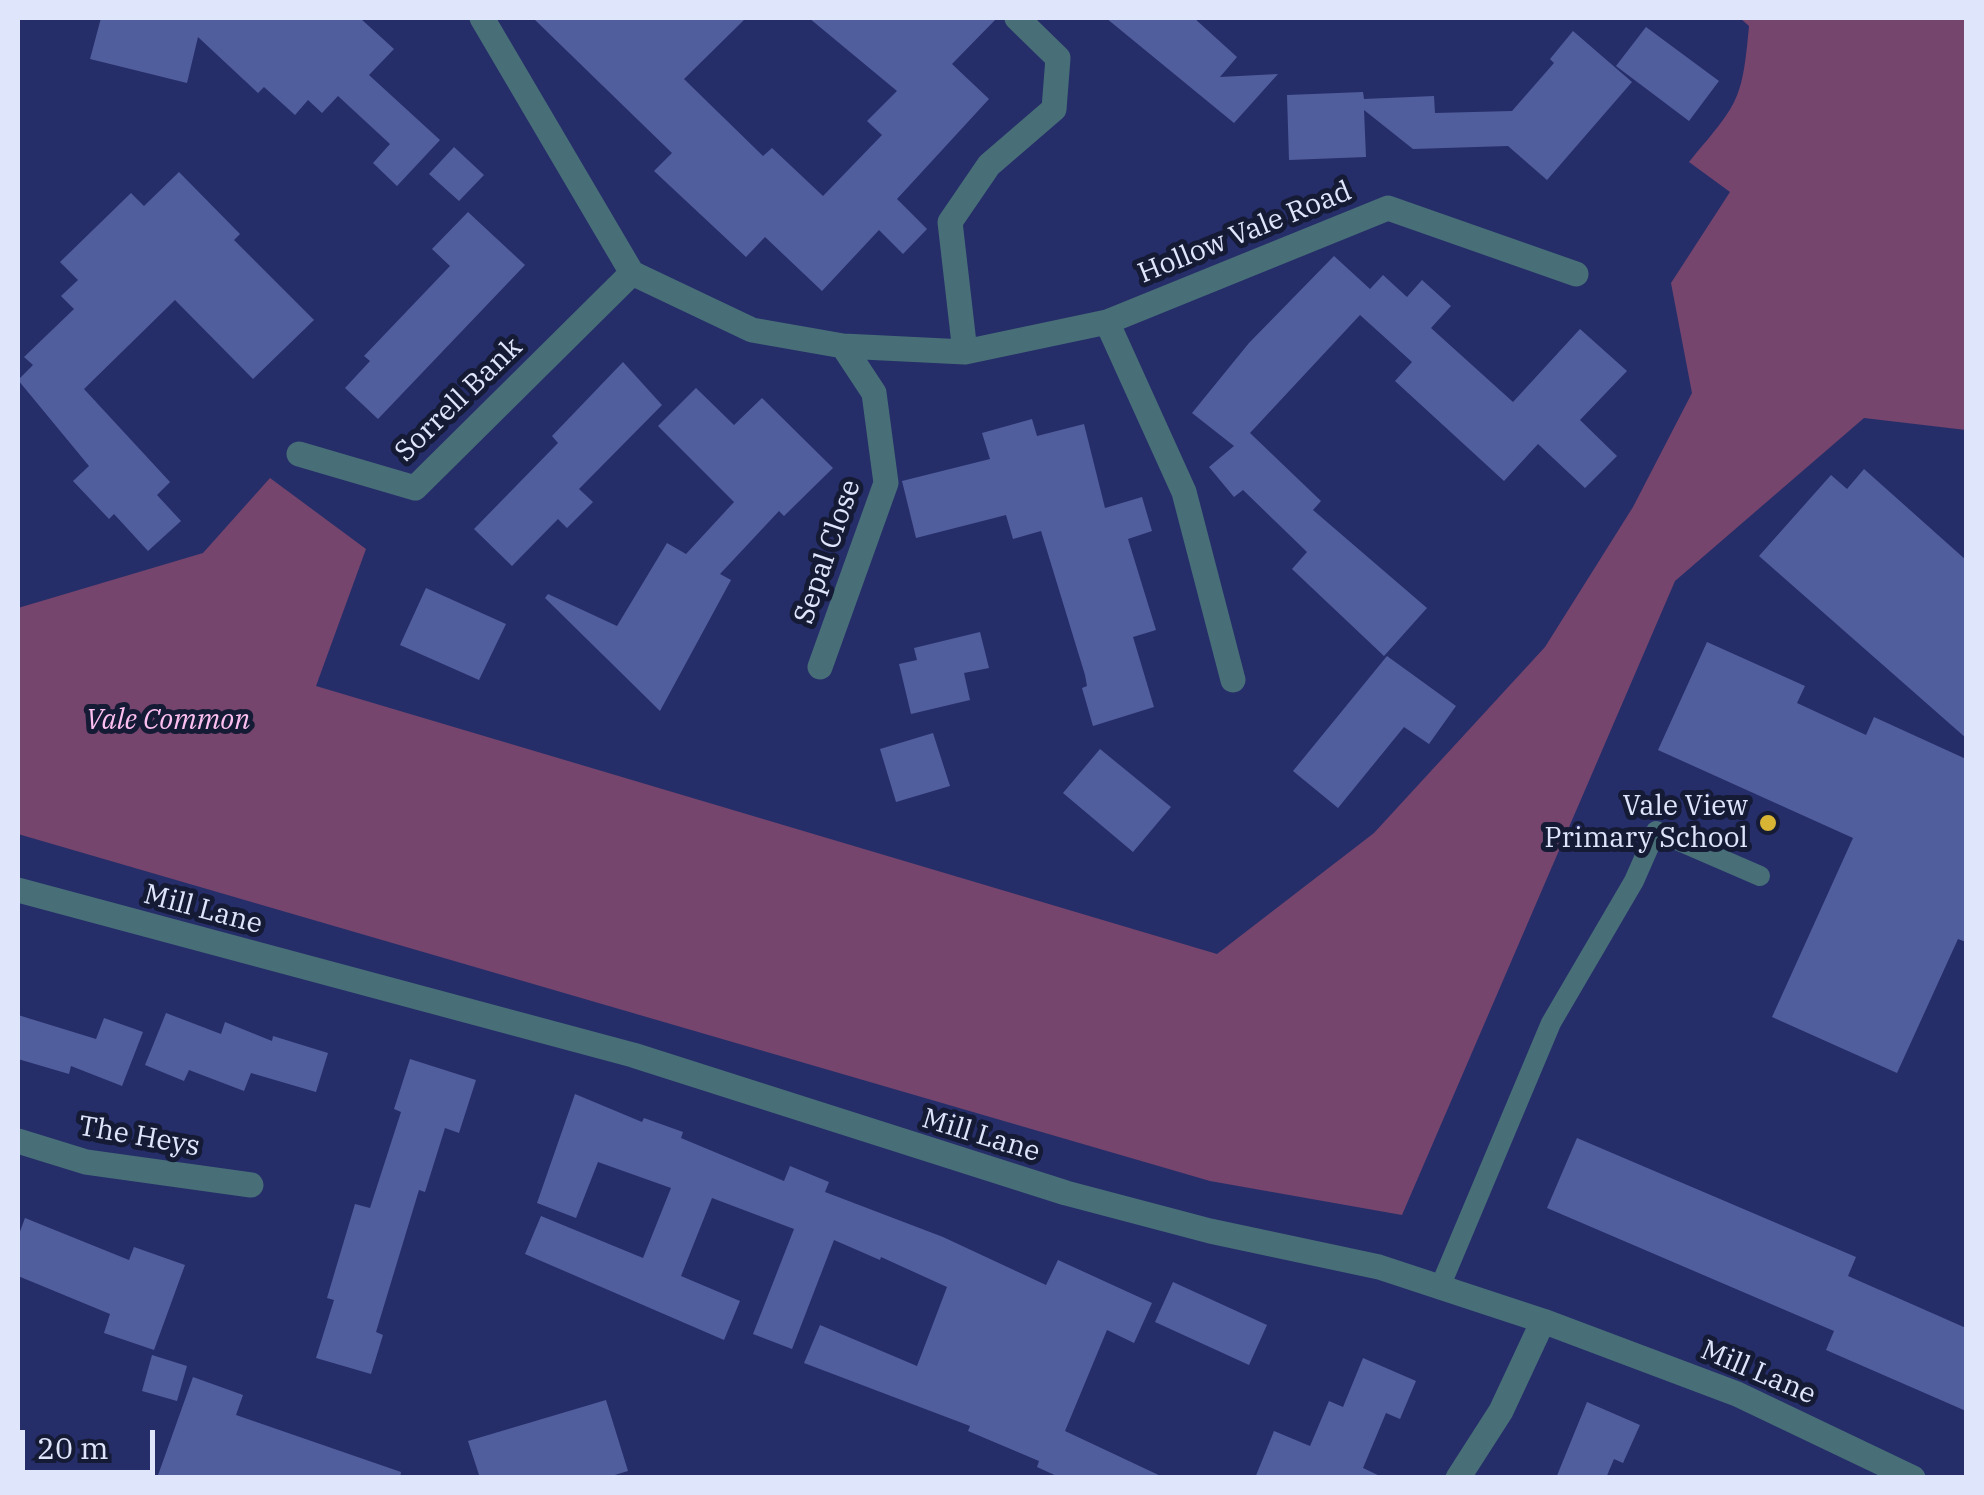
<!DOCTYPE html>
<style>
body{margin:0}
#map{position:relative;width:1984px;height:1495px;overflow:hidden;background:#262e69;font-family:"IBM Plex Serif",serif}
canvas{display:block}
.frame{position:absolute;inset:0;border:20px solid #dfe5fb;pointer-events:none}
.scale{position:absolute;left:20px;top:1430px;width:135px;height:45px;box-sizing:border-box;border:5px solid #dfe5fb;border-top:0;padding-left:12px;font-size:30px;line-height:35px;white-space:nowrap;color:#dfe5fb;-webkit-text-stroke:8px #151a35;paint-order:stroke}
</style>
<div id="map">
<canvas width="1984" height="1495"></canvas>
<div class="frame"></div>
<div class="scale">20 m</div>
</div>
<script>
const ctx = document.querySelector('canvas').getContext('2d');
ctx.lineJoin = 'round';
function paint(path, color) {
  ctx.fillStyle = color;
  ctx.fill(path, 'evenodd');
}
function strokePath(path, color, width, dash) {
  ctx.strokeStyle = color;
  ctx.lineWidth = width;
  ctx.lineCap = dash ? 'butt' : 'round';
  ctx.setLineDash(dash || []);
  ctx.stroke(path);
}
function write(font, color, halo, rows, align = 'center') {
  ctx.font = font + ' "IBM Plex Serif",serif';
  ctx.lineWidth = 10;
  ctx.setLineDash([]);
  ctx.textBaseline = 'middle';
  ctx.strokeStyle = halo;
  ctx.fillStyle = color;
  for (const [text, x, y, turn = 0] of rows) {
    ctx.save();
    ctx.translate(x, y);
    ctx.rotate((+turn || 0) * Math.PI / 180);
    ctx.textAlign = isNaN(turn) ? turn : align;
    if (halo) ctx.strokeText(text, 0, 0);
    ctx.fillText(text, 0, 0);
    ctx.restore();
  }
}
const green = new Path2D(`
 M1740 18H1966V430L1864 418 1675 581 1402 1215 1210 1181 18 834V608L203 553 270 478 366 549 316 686 1217 954 1374 833 1545 647 1633 507 1692 393 1671 283 1730 192 1689 162C1738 103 1742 103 1749 26Z`);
const building = new Path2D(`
 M101 18H360L394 49 369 75 440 140 397 186 373 163 390 144 338 96 322 113 308 100 295 115 264 87 258 93 198 37 187 83 90 59Z
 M533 18H746L684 79 763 156 772 148 823 196 882 135 867 121 897 91 809 18H997L952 64 989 99 897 199 927 229 903 254 879 230 822 291 765 237 746 257 654 171 672 153Z
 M1106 18H1194L1237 57 1220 77 1278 74 1234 123Z
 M1646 27 1719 81 1689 121 1616 66Z
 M1573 31 1632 82 1547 180 1508 146 1413 149 1364 110 1366 157 1289 160 1287 95 1363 92 1364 99 1434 96 1435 113 1512 111 1554 63 1550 59Z
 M454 147 484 175 459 201 429 174Z
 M179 172 240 234 234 240 314 320 253 379 175 300 84 389 170 482 157 495 181 521 148 551 114 514 109 519 73 481 89 466 18 380 33 365 24 357 74 309 61 296 78 280 60 262 131 193 144 206Z
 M468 212 525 265 378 419 345 388 370 361 364 356 450 266 432 249Z
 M1334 256 1370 289 1383 275 1407 297 1422 280 1451 306 1431 328 1513 402 1580 329 1627 371 1580 420 1617 456 1585 488 1538 444 1504 481 1395 381 1412 362 1360 315 1250 433 1321 501 1313 510 1427 608 1384 656 1292 569 1307 552 1243 490 1234 497 1209 467 1234 446 1192 413 1249 343Z
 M623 362 662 405 579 489 593 502 567 528 558 519 512 566 474 529 558 443 552 436Z
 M696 388 734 425 762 398 833 468 784 516 779 511 720 574 731 580 660 711 545 598 548 594 617 626 667 543 686 554 734 502 658 426Z
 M1032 419 1037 436 1084 424 1105 508 1142 497 1152 531 1128 539 1156 630 1133 637 1154 707 1093 726 1082 688 1087 686 1085 675 1041 531 1013 539 1006 515 916 538 902 481 990 459 982 433Z
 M1864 469 1966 560V738L1759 556 1831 475 1847 489Z
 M426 588 506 624 479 680 400 645Z
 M980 632 989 668 964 673 970 700 911 714 899 664 917 660 914 648Z
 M1707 642 1805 686 1797 703 1866 735 1874 717 1966 759V942L1958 939 1897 1073 1772 1017 1853 838 1658 750Z
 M1387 656 1456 706 1429 744 1404 727 1338 808 1293 771Z
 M933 733 950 786 896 802 880 749Z
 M1100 749 1171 807 1133 852 1063 793Z
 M166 1013 221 1034 225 1022 272 1041 273 1036 328 1053 316 1092 251 1073 244 1091 189 1070 184 1081 145 1065Z
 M18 1015 96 1039 104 1018 143 1032 122 1086 71 1066 69 1074 18 1059Z
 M410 1059 476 1080 459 1133 445 1128 425 1192 419 1190 376 1332 383 1335 371 1374 316 1358 334 1300 327 1298 355 1204 370 1208 401 1112 394 1109Z
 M575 1094 642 1122 644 1118 683 1132 681 1138 784 1181 790 1166 829 1182 825 1192 943 1237 1046 1285 1058 1260 1152 1303 1134 1343 1107 1330 1065 1431 1165 1478H1061L1037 1467 1039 1461 968 1431 970 1426 804 1363 820 1325 917 1366 947 1287 881 1257 880 1260 834 1240 792 1349 753 1334 794 1229 712 1198 681 1276 740 1301 724 1340 525 1254 541 1216 643 1258 671 1188 598 1162 576 1218 537 1203Z
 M1577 1138 1856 1257 1848 1276 1966 1328V1411L1826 1350 1834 1331 1547 1208Z
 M25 1218 129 1260 134 1247 185 1265 154 1350 104 1333 110 1314 18 1276V1237Z
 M1173 1282 1267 1325 1249 1365 1155 1322Z
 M152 1355 187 1366 177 1401 142 1391Z
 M1363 1358 1416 1381 1400 1419 1386 1413 1363 1468 1384 1478H1255L1274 1431 1310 1446 1329 1401 1343 1407Z
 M193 1377 243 1395 236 1415 401 1472 400 1478H157Z
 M606 1400 628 1471 605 1478H480L468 1441Z
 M1587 1402 1640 1425 1623 1463 1614 1459 1606 1478H1556Z`);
const lane = new Path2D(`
 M1440 1287 1551 1023 1634 881 1656 831 1760 876`);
const street = new Path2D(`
 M482 18 632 273 752 330 843 346 965 352 1107 322 1388 208 1576 274
 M1107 322 1184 492 1233 680
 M965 352 950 222 989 165 1054 109 1058 58 1017 18
 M299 454 415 488 632 273
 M820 667 886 483 874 393 843 346
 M18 890 633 1055 1066 1193 1210 1231 1379 1267 1543 1321 1737 1394 1913 1478
 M18 1141 86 1162 251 1185
 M1458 1478 1501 1411 1543 1321`);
const markers = [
 [1768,823,10,"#d7b434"]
];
const streetNames = [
 ["Hollow Vale Road",1245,233,-22],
 ["Sorrell Bank",459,400,-44],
 ["Sepal Close",828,552,-71],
 ["Mill Lane",203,910,15],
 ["Mill Lane",981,1136,17],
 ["The Heys",139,1137,10],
 ["Mill Lane",1758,1373,23]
];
const parkNames = [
 ["Vale Common",168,721]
];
const poiNames = [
 ["Vale View",1748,807],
 ["Primary School",1748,839]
];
paint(green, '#75456d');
paint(building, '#515e9d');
strokePath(lane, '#486f78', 20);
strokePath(street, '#486f78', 25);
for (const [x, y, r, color] of markers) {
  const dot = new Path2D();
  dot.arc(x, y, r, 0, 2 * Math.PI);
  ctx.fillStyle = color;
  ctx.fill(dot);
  strokePath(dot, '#151a35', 4);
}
write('28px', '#dfe5fb', '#151a35', streetNames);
write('italic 28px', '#fcbff0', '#151a35', parkNames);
write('28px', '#dfe5fb', '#151a35', poiNames, 'right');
</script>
